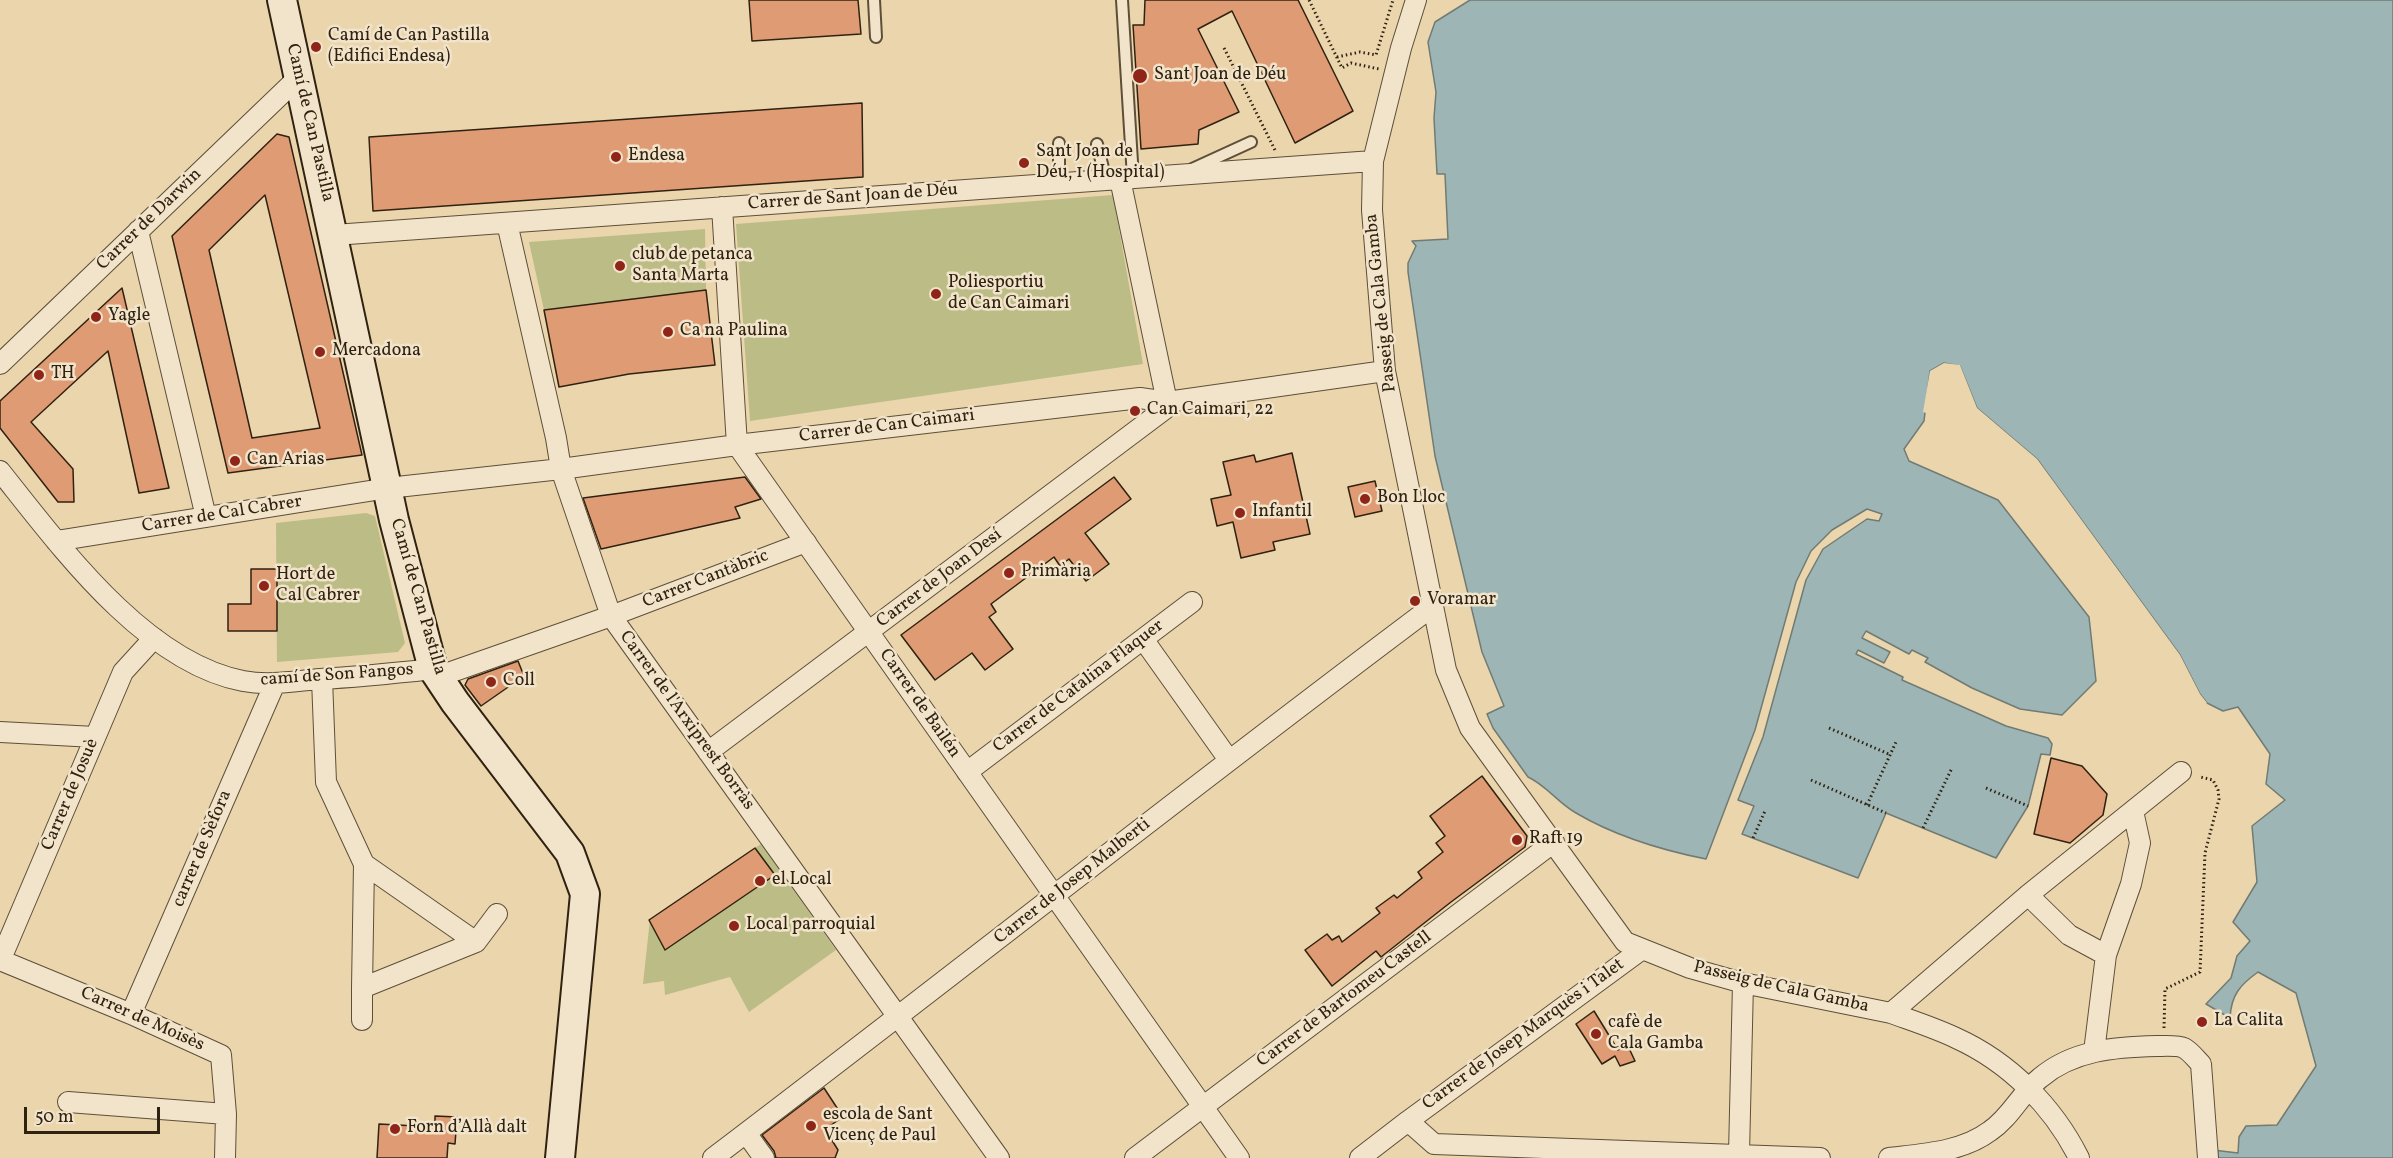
<!DOCTYPE html>
<meta charset="utf-8">
<style>
body{margin:0}
#map{position:relative;width:2393px;height:1158px;overflow:hidden;background:#ead5ad;font-family:Vollkorn,serif}
canvas{display:block}
.scale{position:absolute;left:24px;top:1107px;width:136px;height:27px;box-sizing:border-box;border:3px solid #302211;border-top:0;padding-left:8px;font-size:18px;line-height:21px;white-space:nowrap;color:#302211;-webkit-text-stroke:4px #f1e4ca;paint-order:stroke}
</style>
<div id="map">
<canvas width="2393" height="1158"></canvas>
<div class="scale">50 m</div>
</div>
<script>
const ctx = document.querySelector('canvas').getContext('2d');
ctx.lineJoin = 'round';
function paint(path, color) {
  ctx.fillStyle = color;
  ctx.fill(path, 'evenodd');
}
function strokePath(path, color, width, dash) {
  ctx.strokeStyle = color;
  ctx.lineWidth = width;
  ctx.lineCap = dash ? 'butt' : 'round';
  ctx.setLineDash(dash || []);
  ctx.stroke(path);
}
function write(font, color, halo, rows, align = 'center') {
  ctx.font = font + ' Vollkorn,serif';
  ctx.lineWidth = 5;
  ctx.setLineDash([]);
  ctx.textBaseline = 'middle';
  ctx.strokeStyle = halo;
  ctx.fillStyle = color;
  for (const [text, x, y, turn = 0] of rows) {
    ctx.save();
    ctx.translate(x, y);
    ctx.rotate((+turn || 0) * Math.PI / 180);
    ctx.textAlign = isNaN(turn) ? turn : align;
    if (halo) ctx.strokeText(text, 0, 0);
    ctx.fillText(text, 0, 0);
    ctx.restore();
  }
}
const green = new Path2D(`
 M1113 195 1143 364 750 421 736 224Z
 M705 229 706 290 544 310 529 242Z
 M366 513 375 516 405 643 398 652 277 662 276 523Z
 M761 844 836 950 749 1012 730 977 665 995 664 981 643 984 650 919Z`);
const water = new Path2D(`
 M1470 0H2393V1158H2213V1150L2238 1153 2239 1137 2246 1126 2277 1125 2316 1066 2296 993 2258 972C2240 985 2231 995 2230 1018L2206 1004 2231 978 2237 956 2250 941 2233 922 2257 882 2252 826 2285 800 2266 784 2270 754 2238 707 2223 711 2207 703 2200 694 2180 655 2037 459 1977 408 1960 366 1944 363 1930 371 1924 421 1904 449 1909 461 1998 500 2089 617 2096 681 2062 715 2020 709 1972 688 1925 662 1928 658 1912 650 1909 654 1866 631 1862 638 1890 652 1884 663 1858 650 1856 654 1903 677 1902 680 2006 726 2048 738 2052 744 2050 755 2041 754 2028 806 1996 858 1886 813 1858 878 1742 834 1754 806 1738 800 1763 737 1806 580 1823 549 1867 519 1879 521 1882 514 1867 509 1832 530 1811 551 1796 582 1755 730 1706 859C1661 850 1615 836 1576 813 1558 803 1546 785 1528 777L1493 728 1487 714 1504 706 1482 652 1435 456 1408 272V263L1416 246 1412 241 1448 239 1445 174H1437L1434 118 1436 92 1428 42 1435 22Z`);
const pier = new Path2D(`
 M1944 363 1960 365 1977 408 2037 459 2180 655 2200 694 2207 703 2205 705 2197 696 2178 657 2035 461 1975 410 1958 368 1945 366 1933 373 1926 413 1923 412 1930 371Z`);
const building = new Path2D(`
 M749 0H858L861 34 752 41Z
 M1145 0H1298L1353 111 1295 143 1232 11 1198 29 1239 112 1199 130 1198 144 1141 149 1133 25H1144Z
 M862 103 863 177 373 211 369 137Z
 M277 134 289 137 362 455 228 473 172 236ZM265 195 320 428 252 438 209 250Z
 M122 288 169 488 139 493 108 351 31 422 73 469 74 502H58L0 428V401Z
 M706 290 715 365 629 374 559 387 544 310Z
 M1292 453 1310 534 1273 542 1275 550 1241 558 1233 522 1217 526 1211 499 1231 495 1223 462 1254 455 1256 462Z
 M745 477 761 499 735 507 740 518 601 549 583 498Z
 M1114 477 1131 499 1085 533 1109 564 1086 581 1069 559 1060 566 1054 557 991 604 996 612 989 617 1013 649 985 670 972 653 935 680 901 635Z
 M1375 481 1382 511 1355 517 1348 487Z
 M251 569H277V631H228V604H251Z
 M518 661 524 676 481 706 465 685 468 679Z
 M2051 758 2082 766 2107 794 2103 815 2070 843 2034 834Z
 M1482 776 1527 836 1525 847 1451 902 1381 957 1376 951 1332 986 1305 950 1327 934 1332 940 1339 936 1342 942 1380 913 1376 908 1394 895 1397 898 1422 878 1418 872 1443 852 1436 843 1445 836 1430 816Z
 M755 848 775 875 665 950 649 920Z
 M1594 1011 1618 1050 1627 1044 1635 1061 1620 1066 1615 1056 1602 1064 1576 1024Z
 M824 1088 843 1117 825 1129 838 1150 835 1158H776L774 1151 762 1135Z
 M435 1116 457 1117 455 1144 448 1143 447 1158H377L379 1124 435 1127Z`);
const path = new Path2D(`
 M1309 0 1342 68 1351 63 1379 69
 M1224 48 1275 150
 M1337 57 1360 52 1376 55 1393 0
 M1829 728 1891 755
 M1811 780 1886 813
 M1986 788 2028 806
 M1867 805 1896 742
 M1923 828 1952 768
 M1753 838 1765 811
 M2164 1028 2165 989 2200 972 2205 853 2219 799 2218 790 2213 780 2200 777`);
const lane = new Path2D(`
 M874 0 876 37
 M1122 0 1133 178
 M1097 144 1106 180
 M1192 169 1251 142
 M1059 183V143`);
const street = new Path2D(`
 M1416 0 1401 48 1373 161 1372 210 1385 371 1446 670 1470 728 1625 942 1690 968 1743 983 1891 1013 2028 895 2181 772
 M1120 179 1167 402
 M722 207 737 445 1239 1158
 M507 223 556 438 561 469 611 616 999 1158
 M138 231 206 517
 M334 235 1373 161
 M0 364 300 76
 M0 471C60 546 144 662 243 681 269 686 295 681 320 679 358 677 396 673 433 669
 M56 541 388 488 561 469 737 445 1140 398 1167 402 1385 371
 M1143 639 1229 760
 M437 677 611 616 806 542
 M322 679 326 782 364 864 362 988 476 942 364 864
 M0 732 95 737
 M708 752 1165 409 1167 402
 M967 772 1192 602
 M2028 895 2069 935 2106 955
 M476 942 497 914
 M0 960 131 1014 221 1055 226 1114 225 1158
 M0 961 123 672 154 638
 M362 988V1020
 M1891 1013C1913 1021 1935 1028 1956 1038 2009 1062 2053 1106 2079 1158
 M131 1014 275 683
 M2094 1052 2106 955 2131 884 2140 843 2133 811
 M68 1102 226 1114
 M1408 1121 1641 950
 M746 1133 764 1158
 M1434 1144 1820 1158
 M1739 1154 1743 983
 M713 1158C954 975 1191 787 1433 606
 M1135 1158 1554 842
 M1360 1158 1408 1121 1434 1144
 M1889 1158C1923 1154 1962 1152 1990 1131 2011 1117 2021 1093 2040 1078 2073 1050 2115 1047 2157 1046 2164 1046 2178 1045 2184 1048 2190 1051 2196 1059 2201 1064L2208 1158`);
const secondary = new Path2D(`
 M282 0 394 520 433 669 455 702 570 853 585 894 560 1158`);
const markers = [
 [316,47,6,"#8f2418"],
 [1140,76,8,"#8f2418"],
 [616,157,6,"#8f2418"],
 [1024,163,6,"#8f2418"],
 [620,266,6,"#8f2418"],
 [936,294,6,"#8f2418"],
 [96,317,6,"#8f2418"],
 [668,332,6,"#8f2418"],
 [320,352,6,"#8f2418"],
 [39,375,6,"#8f2418"],
 [1135,411,6,"#8f2418"],
 [235,461,6,"#8f2418"],
 [1365,499,6,"#8f2418"],
 [1240,513,6,"#8f2418"],
 [1009,573,6,"#8f2418"],
 [264,586,6,"#8f2418"],
 [1415,601,6,"#8f2418"],
 [491,682,6,"#8f2418"],
 [1517,840,6,"#8f2418"],
 [760,881,6,"#8f2418"],
 [734,926,6,"#8f2418"],
 [2202,1022,6,"#8f2418"],
 [1596,1034,6,"#8f2418"],
 [811,1126,6,"#8f2418"],
 [395,1129,6,"#8f2418"]
];
const poiNames = [
 ["Camí de Can Pastilla",328,37],
 ["(Edifici Endesa)",328,58],
 ["Sant Joan de Déu",1154,76],
 ["Sant Joan de",1036,153],
 ["Déu, 1 (Hospital)",1036,174],
 ["Endesa",628,157],
 ["club de petanca",632,256],
 ["Santa Marta",632,277],
 ["Poliesportiu",948,284],
 ["de Can Caimari",948,305],
 ["Yagle",108,317],
 ["Ca na Paulina",680,332],
 ["Mercadona",332,352],
 ["TH",51,375],
 ["Can Caimari, 22",1147,411],
 ["Can Arias",247,461],
 ["Bon Lloc",1377,499],
 ["Infantil",1252,513],
 ["Primària",1021,573],
 ["Hort de",276,576],
 ["Cal Cabrer",276,597],
 ["Voramar",1427,601],
 ["Coll",503,682],
 ["Raft 19",1529,840],
 ["el Local",772,881],
 ["Local parroquial",746,926],
 ["La Calita",2214,1022],
 ["cafè de",1608,1024],
 ["Cala Gamba",1608,1045],
 ["escola de Sant",823,1116],
 ["Vicenç de Paul",823,1137],
 ["Forn d’Allà dalt",407,1129]
];
const streetNames = [
 ["Camí de Can Pastilla",309,123,77],
 ["Carrer de Sant Joan de Déu",853,198,-4],
 ["Carrer de Darwin",150,220,-44],
 ["Passeig de Cala Gamba",1382,303,-96],
 ["Carrer de Can Caimari",887,427,-7],
 ["Carrer de Cal Cabrer",222,515,-9],
 ["Carrer de Joan Desí",940,579,-37],
 ["Carrer Cantàbric",706,580,-21],
 ["Camí de Can Pastilla",417,597,74],
 ["camí de Son Fangos",337,676,-4],
 ["Carrer de Catalina Flaquer",1079,687,-37],
 ["Carrer de Bailén",919,704,55],
 ["Carrer de l'Arxiprest Borràs",686,721,54],
 ["Carrer de Josuè",71,795,-67],
 ["carrer de Sèfora",203,849,-67],
 ["Carrer de Josep Malberti",1073,882,-38],
 ["Passeig de Cala Gamba",1781,988,13],
 ["Carrer de Bartomeu Castell",1345,1000,-37],
 ["Carrer de Moisès",142,1020,24],
 ["Carrer de Josep Marquès i Talet",1524,1035,-36]
];
paint(green, '#bcbc86');
paint(water, '#9db6b5');
strokePath(water, '#717b73', 1.5);
paint(pier, '#ead5ad');
paint(building, '#df9b73');
strokePath(building, '#302211', 1.5);
strokePath(lane, '#5e4f38', 14);
strokePath(street, '#5e4f38', 22);
strokePath(secondary, '#302211', 32);
strokePath(path, '#302211', 3, [1.5, 3]);
strokePath(lane, '#f1e4ca', 10);
strokePath(street, '#f1e4ca', 20);
strokePath(secondary, '#f1e4ca', 28);
for (const [x, y, r, color] of markers) {
  const dot = new Path2D();
  dot.arc(x, y, r, 0, 2 * Math.PI);
  ctx.fillStyle = color;
  ctx.fill(dot);
  strokePath(dot, '#f1e4ca', 2);
}
write('18px', '#302211', '#f1e4ca', poiNames, 'left');
write('18px', '#302211', '#f1e4ca', streetNames);
</script>
